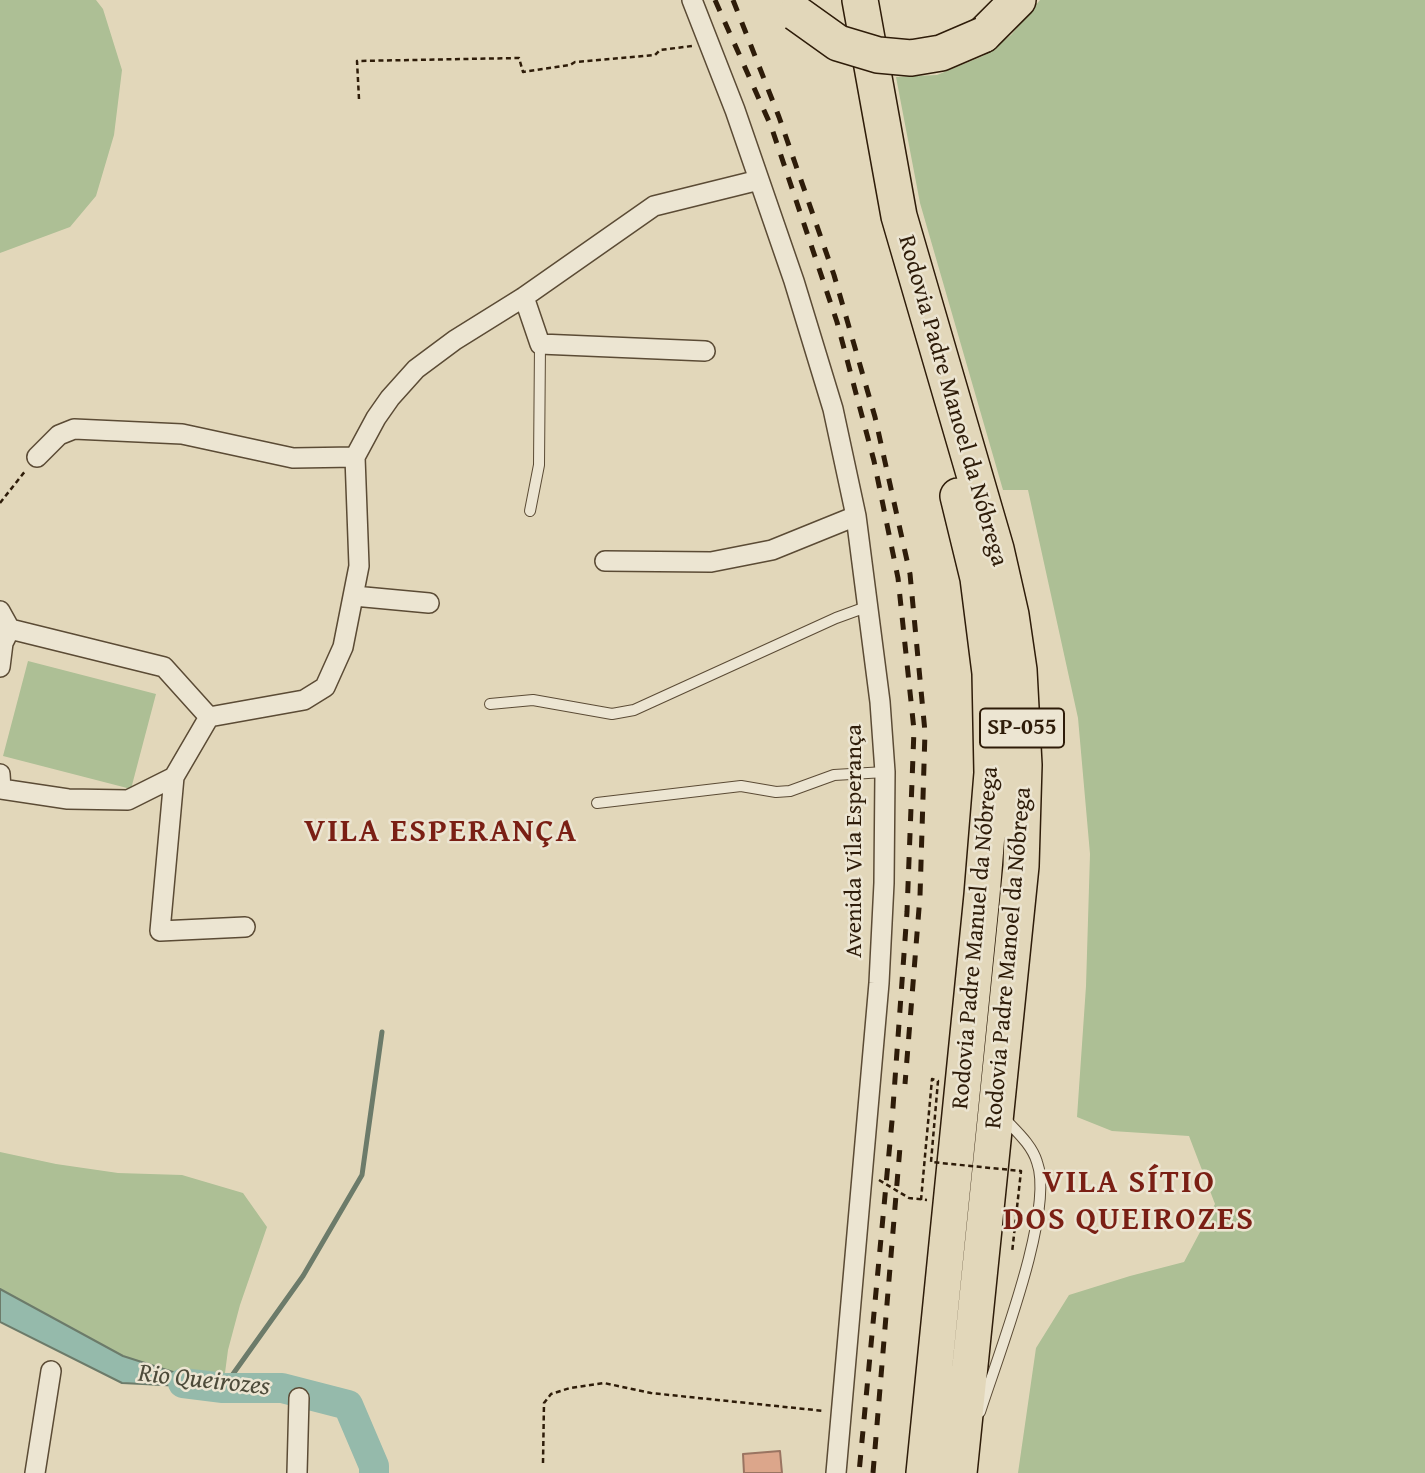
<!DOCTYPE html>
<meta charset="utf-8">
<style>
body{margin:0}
canvas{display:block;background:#e2d7ba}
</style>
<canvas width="1425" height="1473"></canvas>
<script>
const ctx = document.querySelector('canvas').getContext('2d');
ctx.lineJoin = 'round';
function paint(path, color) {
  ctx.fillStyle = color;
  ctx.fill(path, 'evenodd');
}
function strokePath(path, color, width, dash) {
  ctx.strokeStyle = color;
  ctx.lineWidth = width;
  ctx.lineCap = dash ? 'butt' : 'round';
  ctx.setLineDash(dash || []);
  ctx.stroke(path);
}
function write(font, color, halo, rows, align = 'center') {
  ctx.font = font + ' "Gentium Book Plus",serif';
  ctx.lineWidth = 5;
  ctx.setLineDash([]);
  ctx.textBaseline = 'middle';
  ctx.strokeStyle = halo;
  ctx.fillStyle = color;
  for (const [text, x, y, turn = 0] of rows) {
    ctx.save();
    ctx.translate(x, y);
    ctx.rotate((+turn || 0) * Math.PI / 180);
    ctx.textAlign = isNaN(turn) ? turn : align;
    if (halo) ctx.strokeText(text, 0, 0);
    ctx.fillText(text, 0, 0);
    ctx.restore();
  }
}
const green = new Path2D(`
 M0 0H96L103 9 122 70 114 135 96 196 70 227 0 253Z
 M1040 0H1425V1473H1018L1036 1348 1069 1295 1130 1276 1184 1262 1215 1204 1189 1136 1112 1131 1077 1117 1086 986 1090 854 1078 718 1028 490H1003L920 203 896 77 937 75 983 56 1011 35Z
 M28 661 156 694 131 789 3 756Z
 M0 1152 56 1164 118 1173 182 1175 243 1193 267 1227 240 1305 228 1350 223 1388 123 1356 0 1289Z`);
const water = new Path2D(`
 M0 1289 123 1356 223 1388 122 1383 0 1322Z`);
const stream = new Path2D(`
 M223 1388 303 1276 362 1175 382 1032`);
const river = new Path2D(`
 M183 1383 223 1388H282L348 1405 374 1466V1473`);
const building = new Path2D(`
 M780 1451 782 1473H744L743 1454Z`);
const path = new Path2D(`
 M359 99 357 61 519 58 523 72 570 65 575 62 655 55 660 50 692 46
 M0 503 26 470
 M879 1180 909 1198 927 1200
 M543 1463 544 1403 551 1394 570 1388 604 1383 651 1393 824 1411`);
const lane = new Path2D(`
 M530 511 539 465 540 344
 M490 704 533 700 612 714 634 710 836 618 869 606
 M597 803 741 786 776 792 790 791 834 775 885 772
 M980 1412C997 1358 1055 1211 1037 1162 1032 1145 1017 1132 1005 1119`);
const street = new Path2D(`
 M692 0 735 110 794 281 833 409 856 516 880 702 885 772 884 883 879 983 836 1473
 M524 297 540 344 705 351
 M37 457 59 435 74 429 182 434 293 458 355 457
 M605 561 711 562 772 550 856 516
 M354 596 429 603
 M0 611 10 629 164 667 209 717 174 777 160 931 245 927
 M0 667 3 643 10 629
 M209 717 304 700 325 687 343 647 359 566 355 457 376 418 390 398 416 369 455 340 524 297 654 206 759 180
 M0 774 1 789 68 799 128 800 174 777
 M35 1473 51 1371
 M297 1473 299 1398`);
const highway = new Path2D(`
 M860 0 899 216 996 549 1011 615 1019 670 1024 765 1021 866 959 1473
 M983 35 1018 0
 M924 1473 982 895 992 773 990 673 978 578 958 496`);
const rail = new Path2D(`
 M715 0 771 126 837 322 874 461 898 578 914 730 907 912 892 1121 859 1473
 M733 0 779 117 834 275 875 417 910 574 925 732 920 896 905 1084
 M873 1473 900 1147`);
const pathBridge = new Path2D(`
 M921 1200 932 1079 938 1081 931 1162 1021 1171 1012 1253`);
const highwayBridge = new Path2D(`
 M796 13 838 43 878 55 911 58 941 53 983 35`);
const shields = [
 [1022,728,84]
];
const shieldNames = [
 ["SP-055",1022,728]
];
const streetNames = [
 ["Rodovia Padre Manoel da Nóbrega",952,401,74],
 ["Avenida Vila Esperança",855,841,-90],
 ["Rodovia Padre Manuel da Nóbrega",976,938,-85],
 ["Rodovia Padre Manoel da Nóbrega",1009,958,-85]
];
const waterNames = [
 ["Rio Queirozes",204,1381,6]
];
const districtNames = [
 ["VILA ESPERANÇA",441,833],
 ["VILA SÍTIO",1129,1184],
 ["DOS QUEIROZES",1129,1221]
];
paint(green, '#adbf95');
paint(water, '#95baab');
strokePath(water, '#6c7b6a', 2);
strokePath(stream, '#6c7b6a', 5);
strokePath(river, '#95baab', 30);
paint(building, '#dca68b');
strokePath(building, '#9a7461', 2);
strokePath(lane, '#5b4b35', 12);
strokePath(street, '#5b4b35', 22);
strokePath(highway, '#2e1c09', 38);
strokePath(path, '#2e1c09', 2.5, [5, 3.5]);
strokePath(lane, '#ece5d2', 10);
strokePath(street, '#ece5d2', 19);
strokePath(highway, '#e2d7ba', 35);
strokePath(rail, '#2e1c09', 5, [12, 12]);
strokePath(highwayBridge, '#2e1c09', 38, []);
strokePath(pathBridge, '#2e1c09', 2.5, [5, 3.5]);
strokePath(highwayBridge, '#e2d7ba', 35);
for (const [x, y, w] of shields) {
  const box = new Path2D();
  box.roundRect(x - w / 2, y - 19.5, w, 39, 5);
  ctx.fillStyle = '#ece5d2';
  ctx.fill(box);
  strokePath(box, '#2e1c09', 2);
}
write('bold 23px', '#2e1c09', null, shieldNames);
write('24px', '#2e1c09', '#ece5d2', streetNames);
write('italic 26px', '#4d4b3a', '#ece5d2', waterNames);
ctx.letterSpacing = '2px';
write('bold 32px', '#7a1f14', '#ece5d2', districtNames);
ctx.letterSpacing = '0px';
</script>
